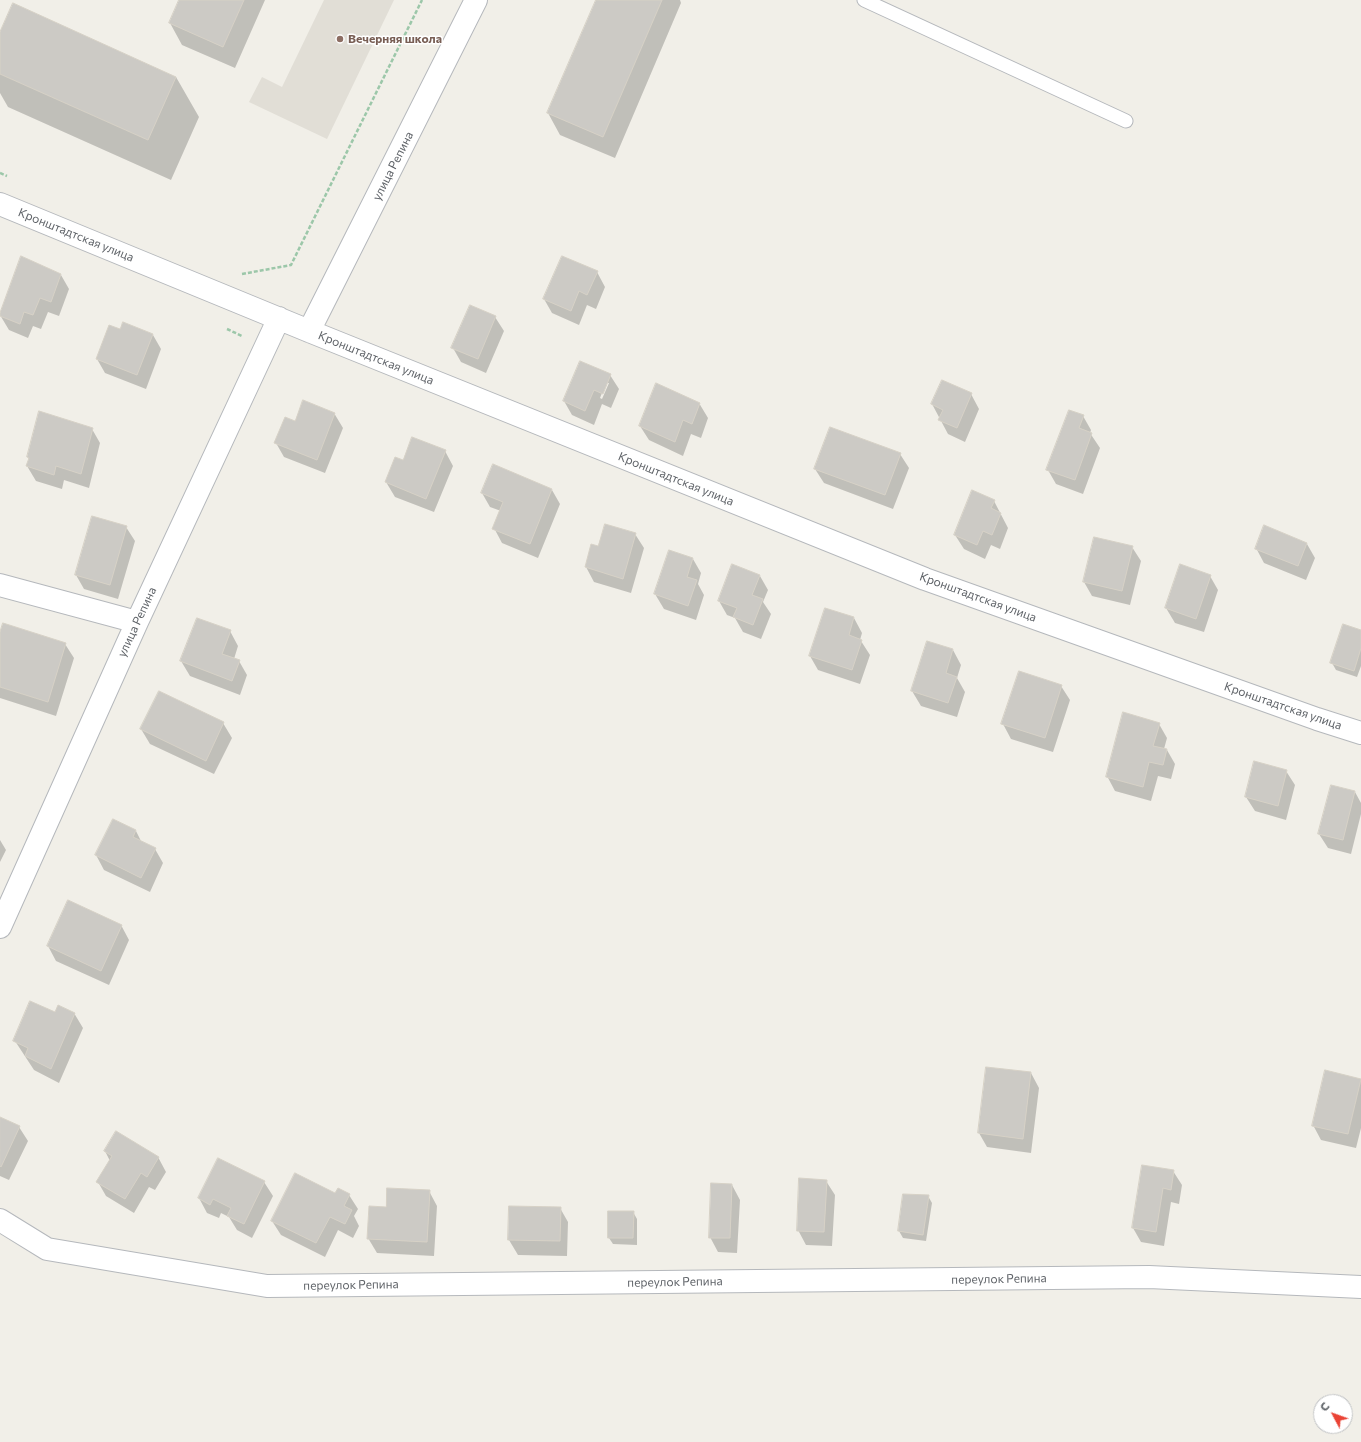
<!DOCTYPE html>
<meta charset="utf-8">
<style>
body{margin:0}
#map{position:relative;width:1361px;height:1442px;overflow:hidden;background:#f1efe8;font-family:Commissioner,sans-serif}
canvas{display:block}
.north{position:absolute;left:1313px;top:1394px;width:40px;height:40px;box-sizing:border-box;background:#fff;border:1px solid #bfc1c3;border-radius:50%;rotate:311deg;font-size:11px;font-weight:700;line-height:16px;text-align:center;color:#5f6368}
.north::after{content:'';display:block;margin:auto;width:14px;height:18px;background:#ea4335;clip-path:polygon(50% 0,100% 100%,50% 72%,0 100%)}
</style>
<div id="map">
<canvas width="1361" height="1442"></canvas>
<div class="north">С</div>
</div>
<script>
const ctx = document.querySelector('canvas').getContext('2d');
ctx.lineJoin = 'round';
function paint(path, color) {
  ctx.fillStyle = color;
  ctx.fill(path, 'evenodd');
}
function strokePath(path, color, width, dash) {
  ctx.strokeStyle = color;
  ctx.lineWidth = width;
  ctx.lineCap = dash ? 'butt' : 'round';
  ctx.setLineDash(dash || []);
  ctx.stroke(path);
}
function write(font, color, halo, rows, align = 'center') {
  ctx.font = font + ' Commissioner,sans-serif';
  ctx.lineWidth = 3;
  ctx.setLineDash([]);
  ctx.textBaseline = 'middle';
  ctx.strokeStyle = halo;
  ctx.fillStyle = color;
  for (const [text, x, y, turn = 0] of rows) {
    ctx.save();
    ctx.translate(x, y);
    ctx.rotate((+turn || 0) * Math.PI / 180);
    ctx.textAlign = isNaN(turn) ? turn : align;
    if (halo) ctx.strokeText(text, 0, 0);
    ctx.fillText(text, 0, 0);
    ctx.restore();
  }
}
const education = new Path2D(`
 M324 0H394L327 139 249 102 262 77 282 87Z`);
const shadow = new Path2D(`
 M180 0H265L235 68 182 45 170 23Z
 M597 0H680L681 3 615 158 560 135 548 113Z
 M0 34 176 77 199 117 171 180 8 107 0 93Z
 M21 258 61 275 69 289 59 316 48 312 41 329 33 326 28 338 9 330 0 315Z
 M597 272 605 287 596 309 587 305 579 325 552 313 544 299Z
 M495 317 504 331 486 373 461 362 453 348Z
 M121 331 153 335 161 349 146 389 105 373 97 359Z
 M610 375 619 389 611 408 602 404 594 425 572 415 564 401ZM606 383H609L602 399 600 398Z
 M971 394 979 409 965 442 948 434 932 404Z
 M699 403 708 418 701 438 691 434 683 456 649 440 640 426Z
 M334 413 343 428 325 473 284 457 276 443 295 422Z
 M1083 416 1091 430 1090 433 1100 448 1083 494 1056 484 1048 470Z
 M92 429 100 443 89 488 64 480 62 489 36 481 27 466 29 460 28 457Z
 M445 451 453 466 434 512 395 497 386 482Z
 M900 454 909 468 893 509 824 483 815 469Z
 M494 465 552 490 560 504 538 558 502 543 494 528 501 511 490 507 482 493Z
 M994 501 1008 528 1000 549 991 545 985 559 964 549 955 535Z
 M126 527 135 541 118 599 84 589 76 575Z
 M635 534 644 548 631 593 594 582 586 567Z
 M1307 544 1315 558 1306 580 1264 563 1256 548Z
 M1132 547 1141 561 1130 605 1092 596 1084 582Z
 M693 559 701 573 698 584 704 595 696 620 664 609 655 594Z
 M732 565 760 576 768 590 763 602 771 614 761 639 743 632 735 618 727 615 719 601Z
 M1210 576 1218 590 1204 632 1175 623 1166 608Z
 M826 609 854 618 862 633 860 640 861 641 870 655 860 684 818 670 810 656Z
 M230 631 238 646 234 659 239 661 247 675 240 695 190 676 181 661Z
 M1361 631V666L1357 677 1336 670 1332 663Z
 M0 635 65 644 74 658 56 716 0 698Z
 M953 650 961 665 957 678 965 692 957 717 921 706 912 691Z
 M1061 686 1070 700 1053 752 1011 739 1003 724Z
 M223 723 232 738 214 774 150 744 141 729Z
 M1159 724 1167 738 1164 749 1167 750 1175 764 1171 779 1158 776 1151 801 1115 791 1107 776Z
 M1286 771 1295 785 1286 820 1255 811 1246 797Z
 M1355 792 1361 803V814L1351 854 1328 848 1319 834Z
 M113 820 136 831 142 843 155 849 163 863 150 892 104 870 96 855Z
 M0 840 6 850 0 862Z
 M121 925 129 940 109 985 56 961 48 946Z
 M56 1013H74L83 1028 59 1083 34 1070 15 1041Z
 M1031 1073 1039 1088 1031 1153 987 1147 979 1133Z
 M1361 1079V1128L1356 1148 1321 1140 1313 1125Z
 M0 1118 19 1127 28 1141 9 1180 0 1176Z
 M105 1151 158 1157 166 1172 155 1190 149 1187 134 1213 106 1196 98 1182 110 1161Z
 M1173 1171 1182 1185 1179 1204 1171 1202 1164 1246 1141 1242 1133 1228Z
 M826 1181 835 1195 832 1246 806 1245 798 1230Z
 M264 1182 273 1196 252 1238 237 1230 229 1217 221 1213 219 1218 207 1213 199 1198Z
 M732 1185 740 1200 737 1253 718 1252 710 1237Z
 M429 1191 437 1206 434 1256 377 1253 368 1238Z
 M336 1194 349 1195 358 1209 354 1216 359 1226 353 1238 338 1230 325 1257 281 1235 272 1221Z
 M928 1196 932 1203 926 1241 903 1238 899 1231Z
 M510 1207 560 1208 568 1222 567 1256 518 1255 509 1240Z
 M633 1212 637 1219V1245L613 1244 609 1238Z`);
const building = new Path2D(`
 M179 0H244L223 47 169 23Z
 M596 0H662L603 137 547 113Z
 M13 3 176 77 148 140 0 74V32Z
 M21 256 61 274 51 302 40 298 33 315 24 312 20 324 0 316V313Z
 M562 256 598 271 587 295 579 291 571 311 543 299Z
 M470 305 496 316 478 359 451 348Z
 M123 322 153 334 137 375 96 359 109 325 120 329Z
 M580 361 611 374 603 394 594 390 585 411 563 401Z
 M942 380 972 393 957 428 938 420 943 410 931 404Z
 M656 383 700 403 692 424 683 420 675 442 639 426Z
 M303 400 335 413 317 460 274 443 285 417 295 421Z
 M1069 410 1084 415 1079 428 1092 433 1075 480 1046 470Z
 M39 411 93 428 81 474 56 466 54 475 26 466 29 458 27 457Z
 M830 427 901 453 885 495 814 469Z
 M412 437 446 450 426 499 385 482 395 457 403 460Z
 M493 464 552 489 530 544 492 529 503 502 481 493Z
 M972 490 995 500 991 508 1001 513 992 535 983 531 977 545 954 535Z
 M92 516 127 526 110 585 75 575Z
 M605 524 636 533 623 579 585 567 591 544 598 546Z
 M1264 525 1307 543 1298 566 1255 549Z
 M1094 537 1133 546 1122 591 1083 582Z
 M669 550 693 558 687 577 697 580 688 606 654 594Z
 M732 564 760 575 752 595 763 599 753 625 733 617 737 608 718 601Z
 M1180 564 1211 575 1196 619 1165 608Z
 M825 608 854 617 849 635 862 640 852 670 809 656Z
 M197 618 231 630 222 654 240 660 232 681 180 661Z
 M3 623 66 643 48 702 0 687V632Z
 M1343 624 1361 630V648L1354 671 1330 663Z
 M927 641 953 649 946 673 957 677 948 703 911 691Z
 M1019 671 1062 685 1045 738 1001 724Z
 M159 691 224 722 206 761 140 729Z
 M1123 712 1160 723 1153 746 1167 749 1163 765 1149 762 1143 787 1106 777Z
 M1254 761 1287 770 1278 806 1245 797Z
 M1331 785 1355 791 1343 840 1318 834Z
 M113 819 136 830 133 837 156 848 141 878 95 855Z
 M68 900 122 925 101 971 47 946Z
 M30 1001 55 1012 58 1005 75 1013 51 1069 25 1056 28 1048 13 1041Z
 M986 1067 1031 1072 1023 1139 978 1133Z
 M1325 1070 1361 1079 1348 1134 1312 1126Z
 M0 1117 20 1126 1 1167 0 1166Z
 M116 1131 159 1157 147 1177 141 1173 125 1199 96 1182 112 1156 104 1151Z
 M218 1158 265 1181 244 1224 227 1216 231 1208 213 1199 210 1205 198 1198Z
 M1142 1165 1174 1170 1171 1190 1163 1188 1156 1232 1132 1228Z
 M295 1173 335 1193 338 1188 350 1194 344 1206 352 1210 345 1224 330 1217 316 1243 271 1221Z
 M799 1178 827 1180 824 1232 797 1231Z
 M711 1183 732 1184 730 1238H709Z
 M387 1188 430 1190 427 1242 367 1239 369 1206 386 1207Z
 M903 1194 929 1195 923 1235 898 1231Z
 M509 1206 561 1207 560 1241 508 1240Z
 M608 1211H634L633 1238H608Z`);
const path = new Path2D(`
 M0 173 7 176
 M242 274 291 265 422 0
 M227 329 242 336`);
const service = new Path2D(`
 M864 0 1126 121`);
const minor = new Path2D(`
 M0 204 309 331 925 579 1317 719 1361 733
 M309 331 476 0
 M0 585 137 622
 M0 927 137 622 279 318
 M0 1220 47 1249 267 1286 1149 1277 1361 1287`);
const markers = [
 [340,39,4,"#8d6e63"]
];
const educationNames = [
 ["Вечерняя школа",348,39]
];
const streetNames = [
 ["улица Репина",393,166,-63],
 ["Кронштадтская улица",76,235,22],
 ["Кронштадтская улица",376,358,22],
 ["Кронштадтская улица",676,479,22],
 ["Кронштадтская улица",978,597,20],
 ["улица Репина",137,622,-65],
 ["Кронштадтская улица",1283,706,19],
 ["переулок Репина",999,1279,-1],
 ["переулок Репина",675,1282,-1],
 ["переулок Репина",351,1285,-1]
];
paint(education, '#e1ded6');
paint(shadow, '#0003');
paint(building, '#cccac5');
strokePath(building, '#d6d1c6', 1);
strokePath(service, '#b5b8bc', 15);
strokePath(minor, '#b5b8bc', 24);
strokePath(path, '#9cc7a9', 2.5, [4, 2]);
strokePath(service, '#fff', 13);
strokePath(minor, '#fff', 22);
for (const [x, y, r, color] of markers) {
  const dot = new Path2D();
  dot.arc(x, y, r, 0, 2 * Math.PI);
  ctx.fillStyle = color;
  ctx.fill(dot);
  strokePath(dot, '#fff', 1.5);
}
write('bold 12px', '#785e54', '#fff', educationNames, 'left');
write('12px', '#5f6368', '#fff', streetNames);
</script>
